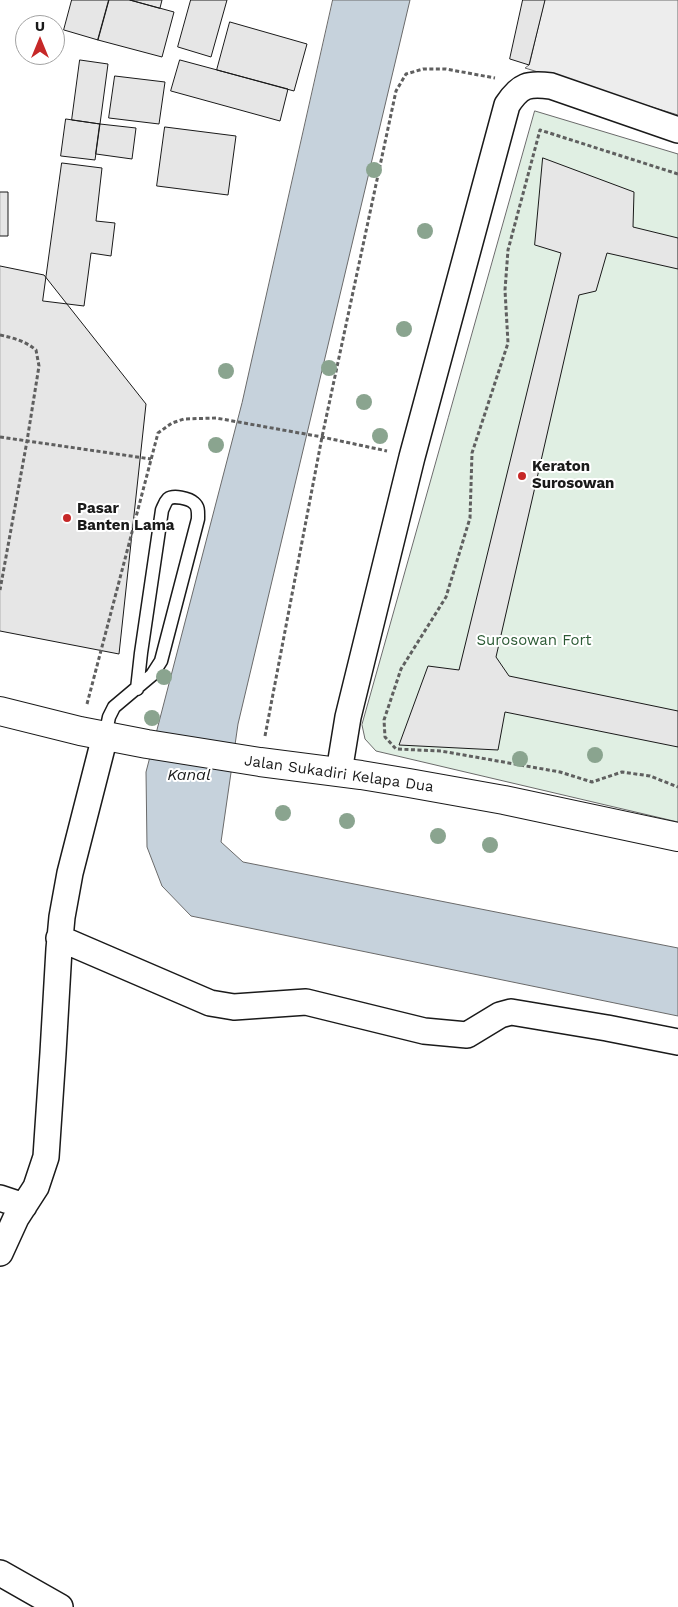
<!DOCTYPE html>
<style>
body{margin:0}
#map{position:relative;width:678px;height:1607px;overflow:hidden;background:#fff;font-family:"Work Sans",sans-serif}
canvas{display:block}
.north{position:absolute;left:15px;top:15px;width:50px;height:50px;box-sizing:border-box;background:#fff;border:1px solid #a3a3a3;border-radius:50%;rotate:0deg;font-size:14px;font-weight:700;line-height:20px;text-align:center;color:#1a1a1a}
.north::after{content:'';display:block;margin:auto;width:18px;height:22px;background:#c62828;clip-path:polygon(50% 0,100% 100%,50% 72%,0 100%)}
</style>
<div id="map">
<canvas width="678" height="1607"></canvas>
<div class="north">U</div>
</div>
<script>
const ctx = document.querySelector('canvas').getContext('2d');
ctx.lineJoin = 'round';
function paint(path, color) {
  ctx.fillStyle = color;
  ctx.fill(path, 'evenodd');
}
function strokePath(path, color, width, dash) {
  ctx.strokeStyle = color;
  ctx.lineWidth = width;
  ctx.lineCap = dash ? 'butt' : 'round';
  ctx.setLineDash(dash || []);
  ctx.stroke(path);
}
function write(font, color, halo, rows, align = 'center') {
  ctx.font = font + ' "Work Sans",sans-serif';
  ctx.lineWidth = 4;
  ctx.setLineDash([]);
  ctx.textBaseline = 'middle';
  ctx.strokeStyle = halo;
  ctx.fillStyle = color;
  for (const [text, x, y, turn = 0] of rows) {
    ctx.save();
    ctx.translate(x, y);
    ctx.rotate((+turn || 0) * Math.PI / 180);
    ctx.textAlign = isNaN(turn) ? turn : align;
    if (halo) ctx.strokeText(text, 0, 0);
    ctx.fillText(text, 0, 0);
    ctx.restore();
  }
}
const green = new Path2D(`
 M535 111 678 154V822L376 751 365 739 362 725Z`);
const parking = new Path2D(`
 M545 0H678V115L525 68 529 65Z`);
const water = new Path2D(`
 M333 0H410L238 724 221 842 243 862 678 948V1016L191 916 162 886 147 847 146 772 242 403Z`);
const building = new Path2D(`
 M72 0H109L98 40 64 30Z
 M109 0H130L174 12 162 57 98 40Z
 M130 0H162L160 8Z
 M191 0H227L211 57 178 47Z
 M523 0H545L529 65 510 59Z
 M230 22 307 44 294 91 217 70Z
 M80 60 108 64 100 124 72 120Z
 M180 60 288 89 280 121 171 91Z
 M115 76 165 82 159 124 109 118Z
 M66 119 100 124 95 160 61 156Z
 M100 124 136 128 132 159 96 154Z
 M165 127 236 136 228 195 157 186Z
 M543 158 634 192 633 227 678 238V269L607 253 596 291 579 295 496 657 509 676 678 711V747L505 712 498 750 399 745 428 666 459 670 561 253 535 245Z
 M62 163 102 168 96 221 115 223 111 256 91 253 84 306 43 301Z
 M0 192H8V236H0Z
 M0 266 44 275 146 404 119 654 0 631Z`);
const path = new Path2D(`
 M678 174 540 130 508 250 505 290 508 343 472 453 470 518 446 597 401 669 384 720 385 737 396 749 441 751 560 772 592 782 622 772 650 776 678 787
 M0 335C14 338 25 341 36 350L39 366 27 441 0 590
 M0 437 151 459
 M87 704 158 433 172 423 184 419 216 418 322 437 387 451
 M265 736 322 437 396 91 406 74 423 69H446L495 78`);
const lane = new Path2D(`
 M105 736 109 717 114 707 152 675 161 661 198 519C198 513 199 507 194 503 189 498 173 495 168 499 165 502 164 506 162 510L141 653 137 689`);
const street = new Path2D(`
 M339 772 348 717 412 457 507 105C520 85 528 83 551 86L678 130
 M59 938 210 1003 234 1007 306 1002 424 1031 467 1035 500 1015 511 1012 607 1028 678 1042
 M0 1198 24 1206
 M0 1253 16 1218 36 1187 46 1157 53 1053 59 949 62 917 70 873 105 736
 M0 1573 60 1607`);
const secondary = new Path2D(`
 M0 711 80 731 147 744 260 762 361 775 409 783 504 800 678 837`);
const trees = [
 [374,170],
 [425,231],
 [404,329],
 [329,368],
 [226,371],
 [364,402],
 [380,436],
 [216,445],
 [164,677],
 [152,718],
 [595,755],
 [520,759],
 [283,813],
 [347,821],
 [438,836],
 [490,845]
];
const markers = [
 [522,476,5,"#c62828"],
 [67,518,5,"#c62828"]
];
const poiNames = [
 ["Keraton",532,467],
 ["Surosowan",532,484],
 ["Pasar",77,509],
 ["Banten Lama",77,526]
];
const parkNames = [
 ["Surosowan Fort",534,641]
];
const streetNames = [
 ["Jalan Sukadiri Kelapa Dua",339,774,8]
];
const waterNames = [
 ["Kanal",189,775]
];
paint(green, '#e0efe3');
strokePath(green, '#6a6a6a', 1);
paint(parking, '#ededed');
strokePath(parking, '#6a6a6a', 1);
paint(water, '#c6d2dc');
strokePath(water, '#6a6a6a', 1);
paint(building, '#e6e6e6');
strokePath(building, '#1a1a1a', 1);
strokePath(lane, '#1a1a1a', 15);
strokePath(street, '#1a1a1a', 28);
strokePath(secondary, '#1a1a1a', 30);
strokePath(path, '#5f5f5f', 3, [4, 2.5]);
strokePath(lane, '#fff', 12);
strokePath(street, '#fff', 25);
strokePath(secondary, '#fff', 28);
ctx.fillStyle = '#8aa48f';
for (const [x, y] of trees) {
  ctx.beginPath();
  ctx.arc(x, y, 8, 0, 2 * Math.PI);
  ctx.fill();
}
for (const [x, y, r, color] of markers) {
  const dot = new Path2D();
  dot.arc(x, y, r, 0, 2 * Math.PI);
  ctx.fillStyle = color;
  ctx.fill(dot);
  strokePath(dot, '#fff', 2);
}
write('bold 15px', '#1a1a1a', '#fff', poiNames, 'left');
write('15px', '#2b5a34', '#fff', parkNames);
write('15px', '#1a1a1a', '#fff', streetNames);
write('italic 16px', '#1a1a1a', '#fff', waterNames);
</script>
